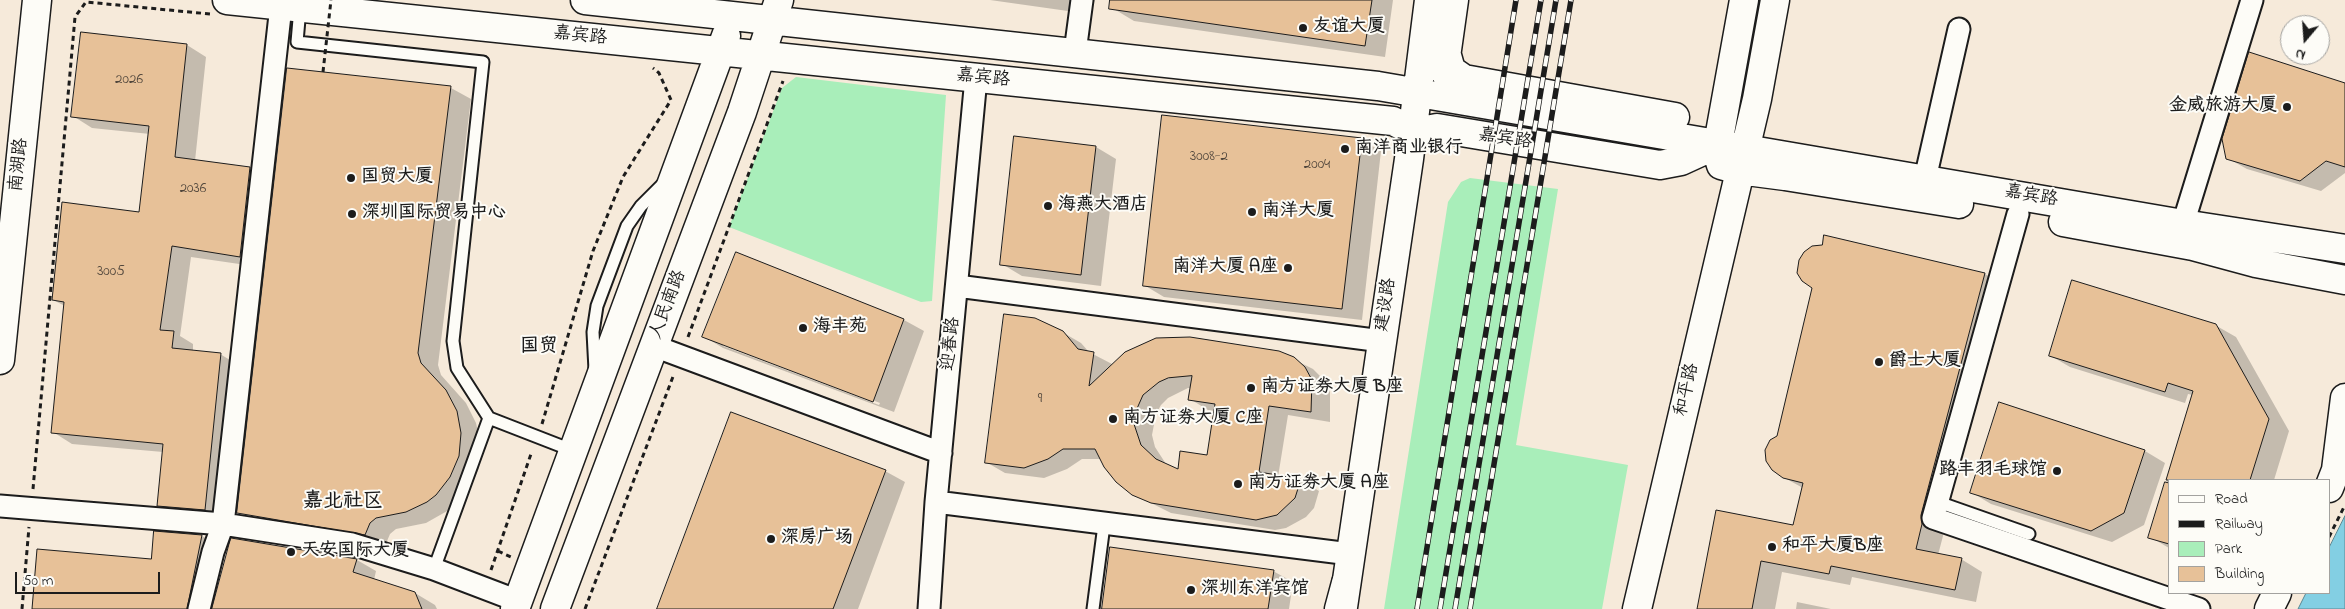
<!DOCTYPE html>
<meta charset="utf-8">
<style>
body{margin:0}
#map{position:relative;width:2345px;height:609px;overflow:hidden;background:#f6eada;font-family:"Indie Flower",sans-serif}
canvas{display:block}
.legend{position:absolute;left:2168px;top:479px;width:162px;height:115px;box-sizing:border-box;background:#fdfcf7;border:1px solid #a3a29f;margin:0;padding:6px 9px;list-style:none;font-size:15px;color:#1c1c1c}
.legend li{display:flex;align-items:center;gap:10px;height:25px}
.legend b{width:25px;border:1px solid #a3a29f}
.north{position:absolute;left:2280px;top:15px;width:50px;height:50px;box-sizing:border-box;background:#fdfcf7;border:1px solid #a3a29f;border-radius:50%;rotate:198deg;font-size:14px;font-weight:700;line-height:20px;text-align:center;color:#1c1c1c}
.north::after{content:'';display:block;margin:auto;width:18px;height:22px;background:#1c1c1c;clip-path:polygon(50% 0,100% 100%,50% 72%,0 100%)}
.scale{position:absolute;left:15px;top:572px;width:145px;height:22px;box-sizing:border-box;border:2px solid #1c1c1c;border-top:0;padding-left:6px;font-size:15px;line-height:18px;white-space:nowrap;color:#1c1c1c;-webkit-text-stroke:4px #fdfcf7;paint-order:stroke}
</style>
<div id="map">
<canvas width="2345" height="609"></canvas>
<ul class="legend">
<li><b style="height:6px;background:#fdfcf7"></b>Road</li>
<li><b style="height:6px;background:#1c1c1c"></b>Railway</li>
<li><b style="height:14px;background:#a9eeba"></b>Park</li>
<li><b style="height:14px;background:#e7c198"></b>Building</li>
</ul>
<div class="north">N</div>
<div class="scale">50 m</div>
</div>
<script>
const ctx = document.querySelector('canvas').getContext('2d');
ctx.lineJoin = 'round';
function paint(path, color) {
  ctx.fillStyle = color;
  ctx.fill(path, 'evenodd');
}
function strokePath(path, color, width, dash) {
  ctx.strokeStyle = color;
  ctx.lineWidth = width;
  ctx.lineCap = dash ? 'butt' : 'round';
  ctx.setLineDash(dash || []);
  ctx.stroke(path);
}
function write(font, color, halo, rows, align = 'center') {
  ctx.font = font + ' "Indie Flower","LXGW WenKai TC",sans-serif';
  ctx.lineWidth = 4;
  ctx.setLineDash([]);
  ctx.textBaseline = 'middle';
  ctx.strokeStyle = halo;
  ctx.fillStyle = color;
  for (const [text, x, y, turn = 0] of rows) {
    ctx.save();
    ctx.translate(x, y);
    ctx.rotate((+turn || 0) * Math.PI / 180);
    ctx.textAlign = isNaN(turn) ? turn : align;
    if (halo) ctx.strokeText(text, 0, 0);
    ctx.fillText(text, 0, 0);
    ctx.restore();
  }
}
const green = new Path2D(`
 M796 77 946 95 932 301 921 302 729 227 782 88Z
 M1470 178 1558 189 1516 445 1628 465 1602 609H1384L1448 202 1461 182Z`);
const water = new Path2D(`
 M2345 516V609H2298L2306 593H2329V548Z`);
const shadow = new Path2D(`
 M990 0H1095L1089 14Z
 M1116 0H1393L1385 57 1134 21 1114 9Z
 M187 45 206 57 195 161 250 169 270 180 260 267 191 257 180 336 193 344V352L220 354 240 366 224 521 178 517 158 505 163 452 72 444 53 432 65 306 53 300 140 214 150 134 92 128 73 116Z
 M288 69 451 88 471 99 438 365 441 375 466 403 476 423 481 445 479 468 470 489 456 506 426 523 396 529 390 534 385 546 258 524 238 513Z
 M2345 84V173L2321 191 2247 169 2227 158Z
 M1361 140 1381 151 1362 320 1164 297 1144 285Z
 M1096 147 1116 159 1101 286 1022 276 1002 264Z
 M1985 274 2006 286 1942 527 1943 536 1938 555 1961 559 1982 572 1976 602 1852 577 1850 585 1782 572 1775 609H1698L1794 526 1803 488 1783 477Z
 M904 320 924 331 894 412 723 348 703 336ZM723 343 880 403 879 405 723 346Z
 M2215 325 2236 337 2289 431 2274 480H2169V548L2150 537 2193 395 2188 394 2185 403 2070 367 2051 356Z
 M1062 332 1081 343 1089 352 1112 364 1111 367 1126 353 1141 345 1157 339 1175 337 1279 352 1313 369 1323 379 1330 392V422L1288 415 1278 477 1301 480 1319 491 1314 508 1306 517 1286 528 1275 530 1171 513 1133 494 1101 459H1082L1067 469 1044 478 1005 473 986 462ZM1188 388H1191L1190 399 1208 410 1215 411 1208 457 1179 471 1166 464 1155 447 1152 435 1156 414 1161 405 1168 398Z
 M2000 404 2145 451 2165 463 2144 525 2112 542 1991 504 1971 492Z
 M885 471 905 482 858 609H658Z
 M155 532 202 536 222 548 209 609H33L152 560Z
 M232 539 357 560 376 571 374 580 415 593 435 605 437 609H212Z
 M1273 571 1293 582 1289 609H1103Z
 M1797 602 1831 609H1796Z`);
const building = new Path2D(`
 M1110 0H1372L1365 46 1109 9Z
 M81 32 187 44 175 157 250 167 240 257 172 246 160 330 174 331 172 348 221 353 205 510 157 506 163 444 51 433 64 302 52 300 62 202 139 212 149 126 71 117Z
 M2249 52 2345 83V167L2326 161 2300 181 2226 159 2222 139Z
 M287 68 451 86 418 353 421 363 446 390 457 411 461 433 459 456 450 477 436 495 427 502 406 512 376 518 370 523 365 535 237 513Z
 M1162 115 1362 138 1342 309 1143 286Z
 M1014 136 1096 146 1081 275 1000 265Z
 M1824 235 1985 273 1921 515 1922 524 1916 549 1962 558 1955 590 1831 566 1829 574 1761 561 1752 609H1697L1716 510 1793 525 1803 483 1783 478 1772 470 1766 461 1765 450 1770 440 1777 436 1812 288 1802 281 1797 273 1799 260 1804 252 1812 246 1822 245Z
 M736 252 904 319 873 402 702 337Z
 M2072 280 2216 324 2269 419 2250 480H2166L2193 391 2168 383 2165 392 2049 356Z
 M1004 314 1035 318 1063 331 1078 349 1094 352 1089 386 1125 352 1156 338 1190 337 1279 351 1294 357 1305 367 1312 380 1311 412 1269 406 1259 472 1301 479 1295 498 1277 515 1256 520 1151 503 1132 495 1116 482 1104 467 1095 449H1063L1048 459 1024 468 985 463ZM1192 376 1188 400 1215 404 1211 429 1207 455 1180 451 1178 469 1156 459 1141 445 1134 424 1135 413 1143 395 1159 382 1168 378Z
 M1999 402 2145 450 2124 513 2091 531 1970 493Z
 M731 412 886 470 833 609H657Z
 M2165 482 2169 483V544L2148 538Z
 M154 531 202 535 187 609H32L37 549 151 559Z
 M231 538 357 559 353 572 415 592 422 609H212Z
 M1110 547 1274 570 1268 609H1102Z`);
const path = new Path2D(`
 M688 337 783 81
 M542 424 593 251 623 177 671 100 659 73 653 68
 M33 489 75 17 86 2 210 14
 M2329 537 2345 505
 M498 551 511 557
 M491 570 532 451
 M22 609 29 527
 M585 609 674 374`);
const lane = new Path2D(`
 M300 8 297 42 483 62 453 341 457 368 489 418 574 451
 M595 370 593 332 597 306 627 226 641 206 664 183
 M1938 502 2029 534
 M434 569 489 418
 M1093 609 1104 525`);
const street = new Path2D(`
 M1075 52 1082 0
 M1925 179 1959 29
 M2018 214 1933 518 2199 609
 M2183 224 2252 0
 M957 286 1382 341
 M654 346 941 453
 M936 502 1350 554
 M0 506 223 524 352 544 434 569 518 601
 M199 609 213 552 223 524 281 6
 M929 609 936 502 976 78`);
const secondary = new Path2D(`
 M227 0 1393 121 1407 128 1412 140
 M585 0 1378 86 2183 224 2345 249
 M1744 0 1718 144V155L1721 165 1739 170 1785 176 1959 204
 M1446 52 1451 70 1464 79 1675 117
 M1444 71 1454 0
 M1412 140 1421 131 1437 128 1660 165 1681 161 1718 144
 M2063 222 2193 246 2256 263 2345 280
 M0 360 37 0
 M2329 488 2336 470 2345 398
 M1343 607 1409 159 1429 0
 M515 609 726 36
 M555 609 742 112 779 0
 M1637 609 1757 99 1775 0
 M2269 609 2277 593`);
const primary = new Path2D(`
 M1339 609 1346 583`);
const rail = new Path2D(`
 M1417 609 1516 0
 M1440 609 1541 0
 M1455 609 1556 0
 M1470 609 1571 0`);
const pathBridge = new Path2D(`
 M323 72 331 0`);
const markers = [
 [1303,28,5,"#1c1c1c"],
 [2287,107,5,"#1c1c1c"],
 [1345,149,5,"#1c1c1c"],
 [351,178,5,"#1c1c1c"],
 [1048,206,5,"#1c1c1c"],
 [1252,212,5,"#1c1c1c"],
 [352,214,5,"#1c1c1c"],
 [1288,268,5,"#1c1c1c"],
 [803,328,5,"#1c1c1c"],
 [1879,362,5,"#1c1c1c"],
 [1251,388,5,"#1c1c1c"],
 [1113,419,5,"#1c1c1c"],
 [2057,471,5,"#1c1c1c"],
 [1238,484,5,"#1c1c1c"],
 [771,539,5,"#1c1c1c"],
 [1772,547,5,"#1c1c1c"],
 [291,552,5,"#1c1c1c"],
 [1191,590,5,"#1c1c1c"]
];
const numberNames = [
 ["2026",129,81],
 ["3008-2",1209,158],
 ["2004",1317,166],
 ["2036",193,190],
 ["3005",111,273],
 ["9",1040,400]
];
const poiNames = [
 ["友谊大厦",1313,28],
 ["金威旅游大厦",2277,107,"right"],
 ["南洋商业银行",1355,149],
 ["国贸大厦",361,178],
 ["海燕大酒店",1058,206],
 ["南洋大厦",1262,212],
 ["深圳国际贸易中心",362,214],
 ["南洋大厦 A座",1278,268,"right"],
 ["海丰苑",813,328],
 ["爵士大厦",1889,362],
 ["南方证券大厦 B座",1261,388],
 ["南方证券大厦 C座",1123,419],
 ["路丰羽毛球馆",2047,471,"right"],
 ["南方证券大厦 A座",1248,484],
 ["深房广场",781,539],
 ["和平大厦B座",1782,547],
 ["天安国际大厦",301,552],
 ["深圳东洋宾馆",1201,590]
];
const streetNames = [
 ["嘉宾路",580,37,6],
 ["嘉宾路",983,79,6],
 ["嘉宾路",1505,140,9],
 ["南湖路",20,165,-84],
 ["嘉宾路",2031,197,10],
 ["人民南路",669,305,-69],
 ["建设路",1387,305,-81],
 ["迎春路",952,344,-84],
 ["和平路",1688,390,-77]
];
const neighbourhoodNames = [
 ["国贸",539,348]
];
const quarterNames = [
 ["嘉北社区",343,503]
];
paint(green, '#a9eeba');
paint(water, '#83cfe3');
strokePath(water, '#5a8793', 1);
paint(shadow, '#0003');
paint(building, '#e7c198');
strokePath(building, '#1c1c1c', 1);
strokePath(lane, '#1c1c1c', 15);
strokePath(street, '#1c1c1c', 25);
strokePath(secondary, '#1c1c1c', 31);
strokePath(primary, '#1c1c1c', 31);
strokePath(path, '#1c1c1c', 3, [5, 4]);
strokePath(lane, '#fdfcf7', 11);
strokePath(street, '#fdfcf7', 21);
strokePath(secondary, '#fdfcf7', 28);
strokePath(primary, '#fdfcf7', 28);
strokePath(rail, '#1c1c1c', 5.5);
strokePath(rail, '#fdfcf7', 4, [11]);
strokePath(pathBridge, '#1c1c1c', 3, [5, 4]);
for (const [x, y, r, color] of markers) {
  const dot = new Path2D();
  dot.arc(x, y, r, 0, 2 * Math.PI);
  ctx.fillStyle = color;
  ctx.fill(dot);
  strokePath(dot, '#fdfcf7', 2);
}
write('15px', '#4f453b', null, numberNames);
write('bold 18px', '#1c1c1c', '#fdfcf7', poiNames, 'left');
write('18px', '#1c1c1c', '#fdfcf7', streetNames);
write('bold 19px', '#1c1c1c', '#fdfcf7', neighbourhoodNames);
write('bold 20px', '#1c1c1c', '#fdfcf7', quarterNames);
</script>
